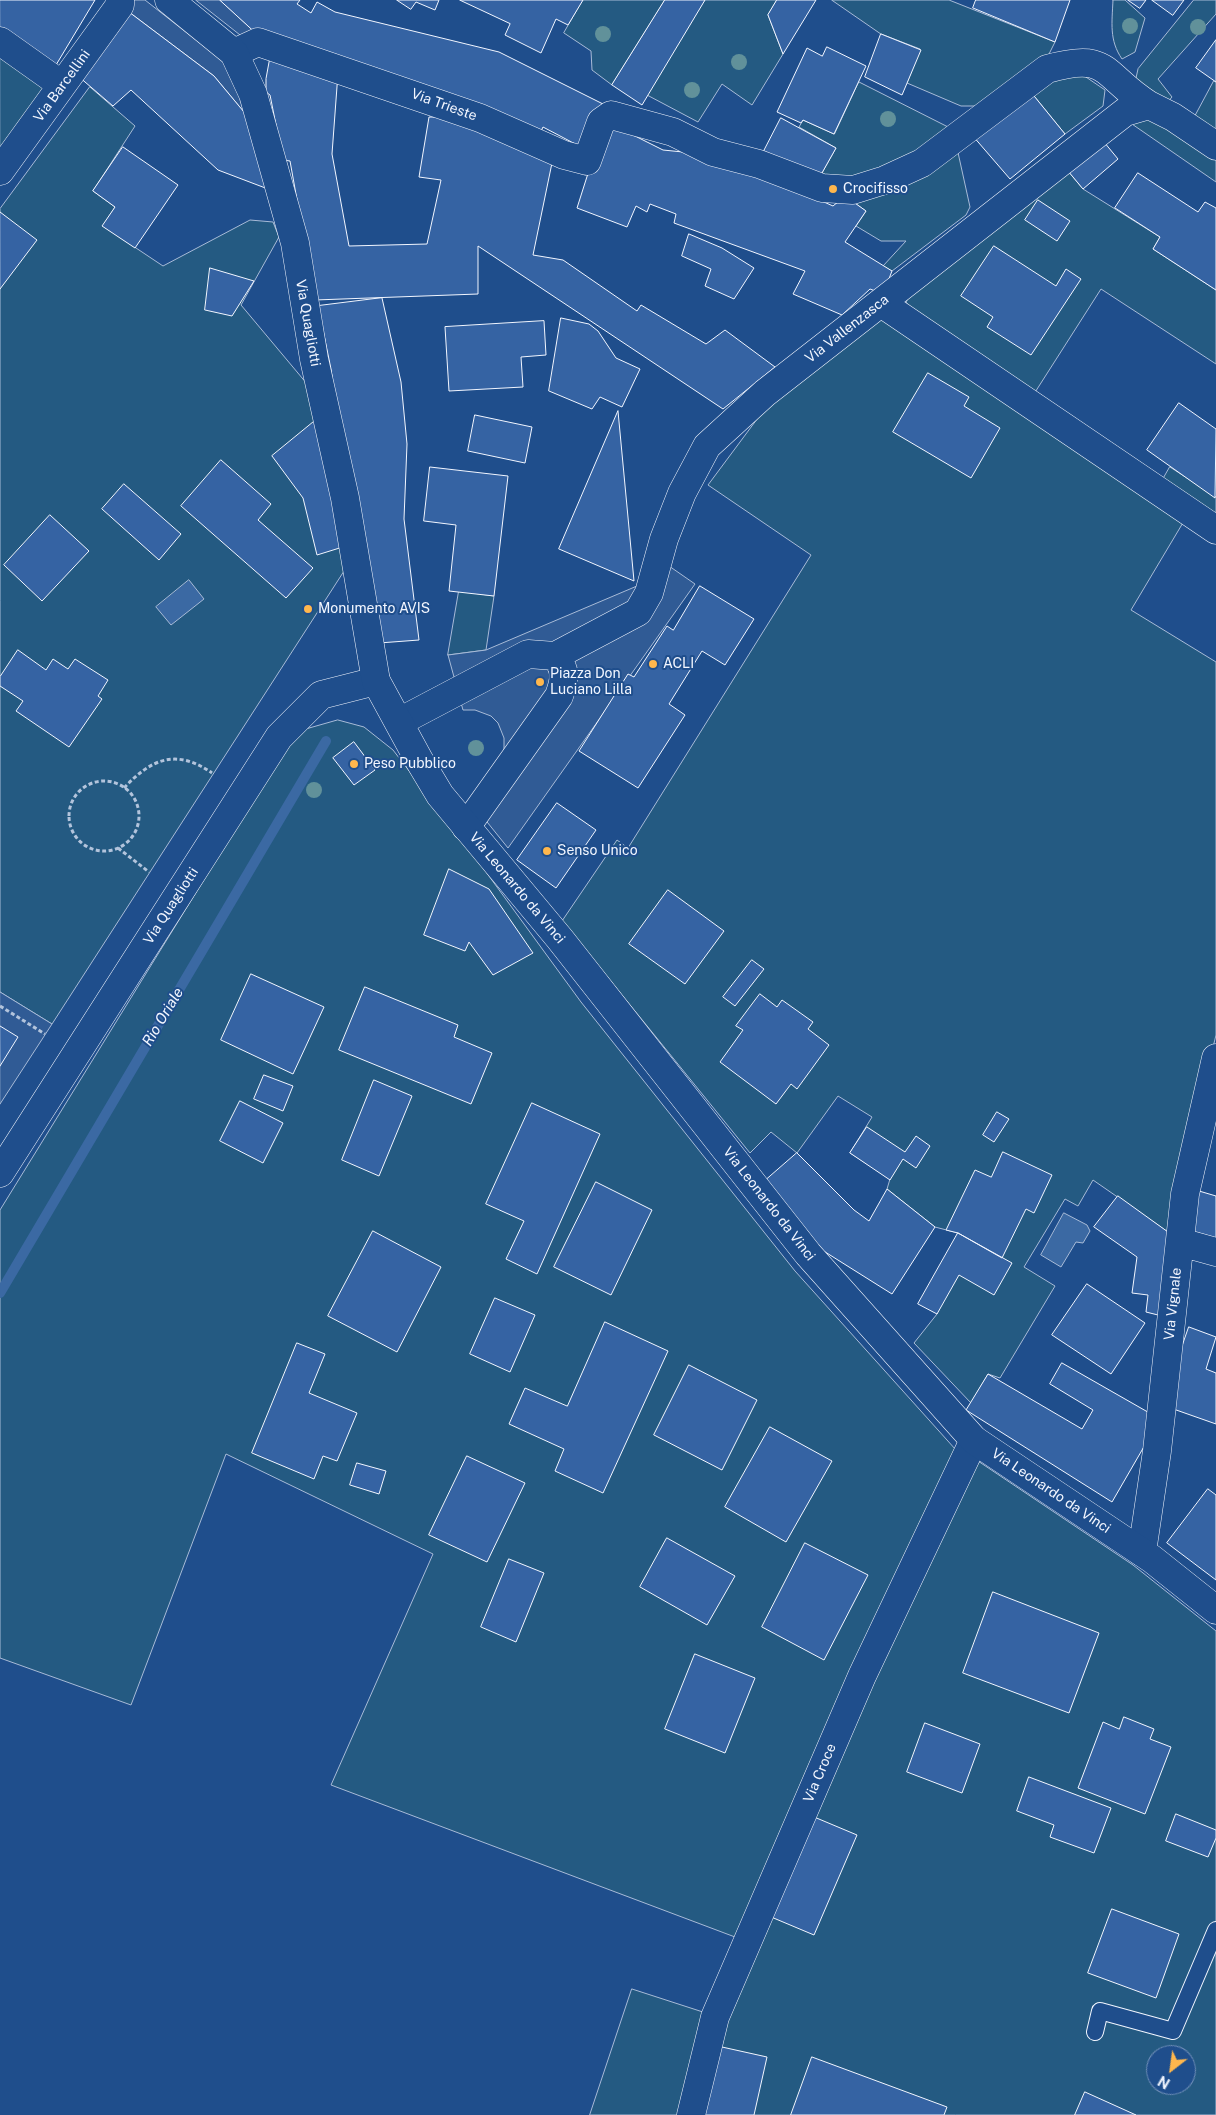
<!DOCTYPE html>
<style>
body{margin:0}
#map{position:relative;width:1216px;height:2115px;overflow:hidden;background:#1f4e8c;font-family:"Public Sans",sans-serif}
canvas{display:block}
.north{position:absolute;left:1146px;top:2045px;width:50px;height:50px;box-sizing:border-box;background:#1f4e8c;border:1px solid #7391ba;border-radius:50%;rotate:210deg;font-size:14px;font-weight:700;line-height:20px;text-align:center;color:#f2f6ff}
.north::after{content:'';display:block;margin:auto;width:18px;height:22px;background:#ffb74d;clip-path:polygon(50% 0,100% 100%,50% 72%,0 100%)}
</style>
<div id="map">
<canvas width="1216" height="2115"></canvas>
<div class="north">N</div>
</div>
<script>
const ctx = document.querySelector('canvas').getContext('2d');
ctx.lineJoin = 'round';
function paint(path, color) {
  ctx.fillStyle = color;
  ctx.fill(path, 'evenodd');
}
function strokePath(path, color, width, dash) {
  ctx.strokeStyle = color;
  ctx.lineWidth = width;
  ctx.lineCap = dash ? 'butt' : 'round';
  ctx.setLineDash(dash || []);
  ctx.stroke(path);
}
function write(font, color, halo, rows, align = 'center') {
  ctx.font = font + ' "Public Sans",sans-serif';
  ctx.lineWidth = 4;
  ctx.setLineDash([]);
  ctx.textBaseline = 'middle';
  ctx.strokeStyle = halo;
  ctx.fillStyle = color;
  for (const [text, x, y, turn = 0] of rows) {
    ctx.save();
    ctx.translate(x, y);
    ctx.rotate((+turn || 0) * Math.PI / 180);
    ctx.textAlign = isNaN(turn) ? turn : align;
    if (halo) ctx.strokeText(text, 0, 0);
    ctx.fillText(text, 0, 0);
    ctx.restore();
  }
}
const green = new Path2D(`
 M583 0H665L612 85 592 70 591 51 564 33Z
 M705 0H777L768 15 783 54 752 105 722 84 698 122 647 95Z
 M832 0H949L1055 42 1046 60 980 106H961L907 83 920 49 881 34Z
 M1113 0H1125L1145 18 1135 52 1122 59C1109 40 1112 23 1113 0Z
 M1194 0H1216V14L1158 79 1172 97 1166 104 1134 87 1138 69Z
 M0 49 52 87 0 157Z
 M1083 75 1105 90 1103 106 1065 134 1030 91 1045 82Z
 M1214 81 1216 82V139L1192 122Z
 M859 82 954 130 878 177 818 180 836 148 799 127 803 120 834 134Z
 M90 87 135 126 93 191 115 207 103 226 163 266 250 220 273 222 279 237 241 305 318 397 355 554 52 1024 0 992V209Z
 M1144 112 1216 155V182L1129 122Z
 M957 148 970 207 966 215 892 271 883 266 906 241H881L856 226 866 211 845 196Z
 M1068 171 1083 189 1160 237 1153 249 1216 290V364L1101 289 1032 397 915 316 906 302 917 285Z
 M884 315 1184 521 1131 610 1216 662V1035L1168 1232 1093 1180 1078 1206 1065 1199 1024 1267 1055 1286 1000 1378 988 1374 971 1403 914 1343 937 1314 958 1233 935 1227 887 1189 890 1179 850 1153 872 1117 838 1096 797 1153 771 1132 750 1153 562 921 617 840 628 848 811 555 708 485 772 399Z
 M1170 467 1216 497V518L1162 481Z
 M459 591 494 596 486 650 448 655Z
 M338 720 364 727 393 750 467 846 581 1002 795 1271 956 1450 735 1937 331 1785 433 1554 226 1454 131 1705 0 1658V1293L17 1264 0 1289V1210L279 758 303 730Z
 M972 1457 1133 1565 1216 1631V2115H695L718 2017ZM1156 2055H1186V2085H1156Z
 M632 1989 706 2013 682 2115H590Z`);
const parking = new Path2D(`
 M133 0H145L229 66 249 118 214 76 125 9Z
 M196 0H220L258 35 247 40Z
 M656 557 695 584 508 848 471 802 504 750V738L498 723 491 716 475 710H463L448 655 486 650 637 586Z
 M0 992 52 1024 0 1104Z`);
const water = new Path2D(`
 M189 580 204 599 171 625 156 607Z
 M1064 1213 1087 1225 1090 1231 1083 1243 1076 1242 1061 1267 1041 1255Z`);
const stream = new Path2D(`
 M0 1293 326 741`);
const building = new Path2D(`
 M0 0H95L53 70 0 34Z
 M220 0H300L297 4 311 13 317 2 335 12 499 52 603 104 581 147 543 127 537 140 258 35Z
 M397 0H439L435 10 416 2 411 9Z
 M460 0H583L568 25 556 19 541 53 505 35 510 24Z
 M665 0H705L642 105 612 85Z
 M777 0H816L783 54 768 15Z
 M976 0H1070L1055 42 973 8Z
 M1128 0H1146L1140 8Z
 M1152 0H1184L1173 15Z
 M125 9 214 76 249 118 268 189 218 170 131 90 113 106 78 76Z
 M881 34 921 50 902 95 865 77Z
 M1216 40V82L1196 68Z
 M827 47 866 66 834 134 803 120 801 123 777 112 807 48 822 56Z
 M270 59 338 73 332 154 349 246 427 244 441 180 419 177 429 117H463L553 158 533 255 563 260 637 311 641 305 706 344 725 330 775 367 723 409 478 246V294L315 300 290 161 283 160 270 95 266 92V79Z
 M1030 91 1065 134 1010 179 972 135Z
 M781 118 836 148 818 180 764 151Z
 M609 123 663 150 683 152 788 186 833 206 845 196 866 211 845 242 892 271 883 294 870 289 842 315 793 294 805 271 674 223 676 214 650 204 647 212 636 206 627 227 577 208 591 164Z
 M1104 142 1118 159 1083 189 1068 171Z
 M123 147 178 185 135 248 102 226 115 207 93 191Z
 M1138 173 1198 212 1205 202 1216 208V290L1153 249 1160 237 1115 208Z
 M1038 200 1070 221 1057 241 1025 220Z
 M0 212 37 240 0 289Z
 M689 234 722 248 754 268 734 299 705 286 711 269 682 256Z
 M994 246 1056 286 1066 269 1081 279 1031 355 987 327 993 317 961 296Z
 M210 268 254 281 232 316 205 310Z
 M382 298 401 382 407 444 404 519 419 640 379 643 349 495 331 369 318 306Z
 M561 318 589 324 598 331 616 358 640 369 622 407 600 397 592 409 549 391Z
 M544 321 546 355 521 357 523 387 449 391 445 327Z
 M928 373 969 397 964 406 1000 428 971 478 893 432Z
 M1179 403 1216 429 1215 498 1147 450Z
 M618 411 634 581 559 549Z
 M322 415 346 546 317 555 303 498 272 456Z
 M475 415 532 427 525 463 468 451Z
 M221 460 271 504 258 520 313 568 286 598 181 506Z
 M430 467 508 476 494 596 449 591 456 525 424 521Z
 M124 484 181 534 159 560 102 509Z
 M50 515 89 551 42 601 4 565Z
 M700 586 754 619 725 665 702 651 669 704 685 715 638 788 579 751 628 674 634 677 667 626 673 630Z
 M18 650 46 670 53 659 68 669 75 659 108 680 98 696 102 699 69 747 16 711 23 701 0 686V677Z
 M354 742 375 770 354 785 333 758Z
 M557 803 596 830 556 888 517 860Z
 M449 869 489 889 533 953 493 975 469 942 465 951 424 935Z
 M668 890 724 931 685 984 629 944Z
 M752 960 764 969 735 1006 723 997Z
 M251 974 324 1007 293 1074 221 1040Z
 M365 987 458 1025 454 1037 492 1053 471 1104 339 1050Z
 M760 994 777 1007 782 1000 813 1022 808 1029 829 1045 797 1089 791 1084 776 1104 720 1062 743 1030 736 1026Z
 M0 1026 18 1037 0 1066Z
 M264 1075 293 1086 283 1111 254 1099Z
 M374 1080 412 1096 379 1176 342 1160Z
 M240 1101 283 1123 263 1163 220 1141Z
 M532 1103 600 1134 537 1274 506 1259 524 1221 486 1204Z
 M997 1112 1009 1119 994 1142 983 1135Z
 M867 1127 905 1152 916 1136 930 1146 916 1168 903 1159 890 1180 850 1153Z
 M1003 1152 1052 1175 1034 1213 1026 1209 1002 1258 958 1233 946 1230 975 1170 991 1177Z
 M797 1153 854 1210 869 1221 887 1189 935 1227 892 1294 822 1250 766 1180Z
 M596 1182 652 1210 611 1295 554 1267Z
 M1199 1191 1216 1196V1238L1188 1230Z
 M1118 1196 1168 1232 1166 1317 1146 1312 1148 1295 1132 1293 1137 1257 1094 1227Z
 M373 1231 441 1267 397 1352 328 1316Z
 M958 1233 1012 1263 994 1295 959 1275 937 1314 918 1304Z
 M1087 1284 1145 1323 1111 1374 1052 1335Z
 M495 1298 535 1315 510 1372 470 1354Z
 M605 1322 668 1351 603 1493 555 1471 564 1449 509 1424 525 1388 567 1406Z
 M1189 1327 1216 1337 1206 1369 1216 1373V1424L1162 1405Z
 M297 1343 325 1354 309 1393 357 1413 337 1461 323 1456 314 1479 252 1453Z
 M1062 1363 1160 1419 1112 1502 966 1410 988 1374 1082 1429 1093 1410 1050 1384Z
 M689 1365 757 1400 722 1470 654 1435Z
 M770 1427 832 1461 786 1542 725 1507Z
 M467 1456 525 1483 487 1562 429 1535Z
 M357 1463 386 1471 379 1494 350 1485Z
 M1208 1489 1216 1495V1580L1167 1543Z
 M667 1538 735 1576 707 1625 640 1587Z
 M805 1543 868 1575 824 1660 762 1627Z
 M509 1559 544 1573 516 1642 481 1627Z
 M993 1592 1099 1633 1069 1713 963 1673Z
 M695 1654 755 1678 725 1753 665 1729Z
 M1124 1717 1154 1729 1150 1739 1171 1747 1145 1814 1078 1788 1103 1722 1119 1729Z
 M925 1723 980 1744 962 1793 907 1772Z
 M1029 1777 1111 1808 1094 1853 1050 1837 1054 1825 1017 1811Z
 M807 1814 857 1835 814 1935 764 1914Z
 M1176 1814 1216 1830V1838L1208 1857 1166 1841Z
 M1112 1909 1179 1934 1156 1998 1088 1973Z
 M713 2045 767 2057 754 2115H697Z
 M812 2057 947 2107 944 2115H791Z
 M1085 2092 1136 2115H1075Z`);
const path = new Path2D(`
 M69 816a35 35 0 1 1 70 0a35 35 0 1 1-70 0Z
 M124 788C151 759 176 748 212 773
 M118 848 149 872
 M0 1006 45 1034`);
const lane = new Path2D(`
 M1095 2032 1100 2011 1173 2031 1216 1930`);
const street = new Path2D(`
 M0 41 62 85
 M234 53 258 42 480 118 564 155 587 161 601 122 611 115 673 132 713 152 759 164 822 188 853 190 885 180 922 163 1047 69C1111 51 1101 75 1149 105
 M0 171 120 5V0
 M881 303 1216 530
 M555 656 638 612 649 593 664 539 682 493 707 446 765 393 1125 112 1149 105 1173 117 1216 146
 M399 722 528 654 555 656C567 670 565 679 559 696L466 827
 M0 1173 279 737 321 695 376 681
 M1180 1242 1216 1252
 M1142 1552 1157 1451 1185 1194 1216 1058
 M691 2115 715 2017 862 1676 974 1440`);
const secondary = new Path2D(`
 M169 0 234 53 253 94 295 243 314 359 345 498 376 681 419 760 440 795 560 939 808 1254 974 1440 1152 1559 1216 1610`);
const trees = [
 [1130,26],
 [1198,27],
 [603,34],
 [739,62],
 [692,90],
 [888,119],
 [476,748],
 [314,790]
];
const markers = [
 [833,189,5,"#ffb74d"],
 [308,609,5,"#ffb74d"],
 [653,664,5,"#ffb74d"],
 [540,682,5,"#ffb74d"],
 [354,764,5,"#ffb74d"],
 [547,851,5,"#ffb74d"]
];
const streetNames = [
 ["Via Barcellini",62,86,-54],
 ["Via Trieste",444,105,20],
 ["Via Quagliotti",308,323,80],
 ["Via Vallenzasca",847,329,-38],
 ["Via Leonardo da Vinci",517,888,50],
 ["Via Quagliotti",171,906,-57],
 ["Via Leonardo da Vinci",769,1204,52],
 ["Via Vignale",1173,1304,-84],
 ["Via Leonardo da Vinci",1051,1491,34],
 ["Via Croce",820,1773,-67]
];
const poiNames = [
 ["Crocifisso",843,189],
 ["Monumento AVIS",318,609],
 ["ACLI",663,664],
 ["Piazza Don",550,674],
 ["Luciano Lilla",550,690],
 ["Peso Pubblico",364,764],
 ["Senso Unico",557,851]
];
const waterNames = [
 ["Rio Oriale",163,1017,-59]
];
paint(green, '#245a82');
strokePath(green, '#a8bbd7', 1);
paint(parking, '#305b95');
strokePath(parking, '#a8bbd7', 1);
paint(water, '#3b69a3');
strokePath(water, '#a8bbd7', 1);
strokePath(stream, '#3b69a3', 10);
paint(building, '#3563a3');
strokePath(building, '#f2f6ff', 1);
strokePath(lane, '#f2f6ff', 18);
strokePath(street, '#f2f6ff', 29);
strokePath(secondary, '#f2f6ff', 29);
strokePath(path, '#b3c4dc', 3, [4, 2.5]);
strokePath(lane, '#1f4e8c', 16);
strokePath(street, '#1f4e8c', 28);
strokePath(secondary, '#1f4e8c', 28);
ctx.fillStyle = '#61919a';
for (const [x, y] of trees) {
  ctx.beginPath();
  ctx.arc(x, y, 8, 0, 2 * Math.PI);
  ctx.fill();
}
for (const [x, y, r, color] of markers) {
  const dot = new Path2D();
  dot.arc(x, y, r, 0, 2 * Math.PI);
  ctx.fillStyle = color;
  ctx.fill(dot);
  strokePath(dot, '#1f4e8c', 2);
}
write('14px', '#f2f6ff', '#1f4e8c', streetNames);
write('14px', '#f2f6ff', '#1f4e8c', poiNames, 'left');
write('italic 15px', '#f2f6ff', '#1f4e8c', waterNames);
</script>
